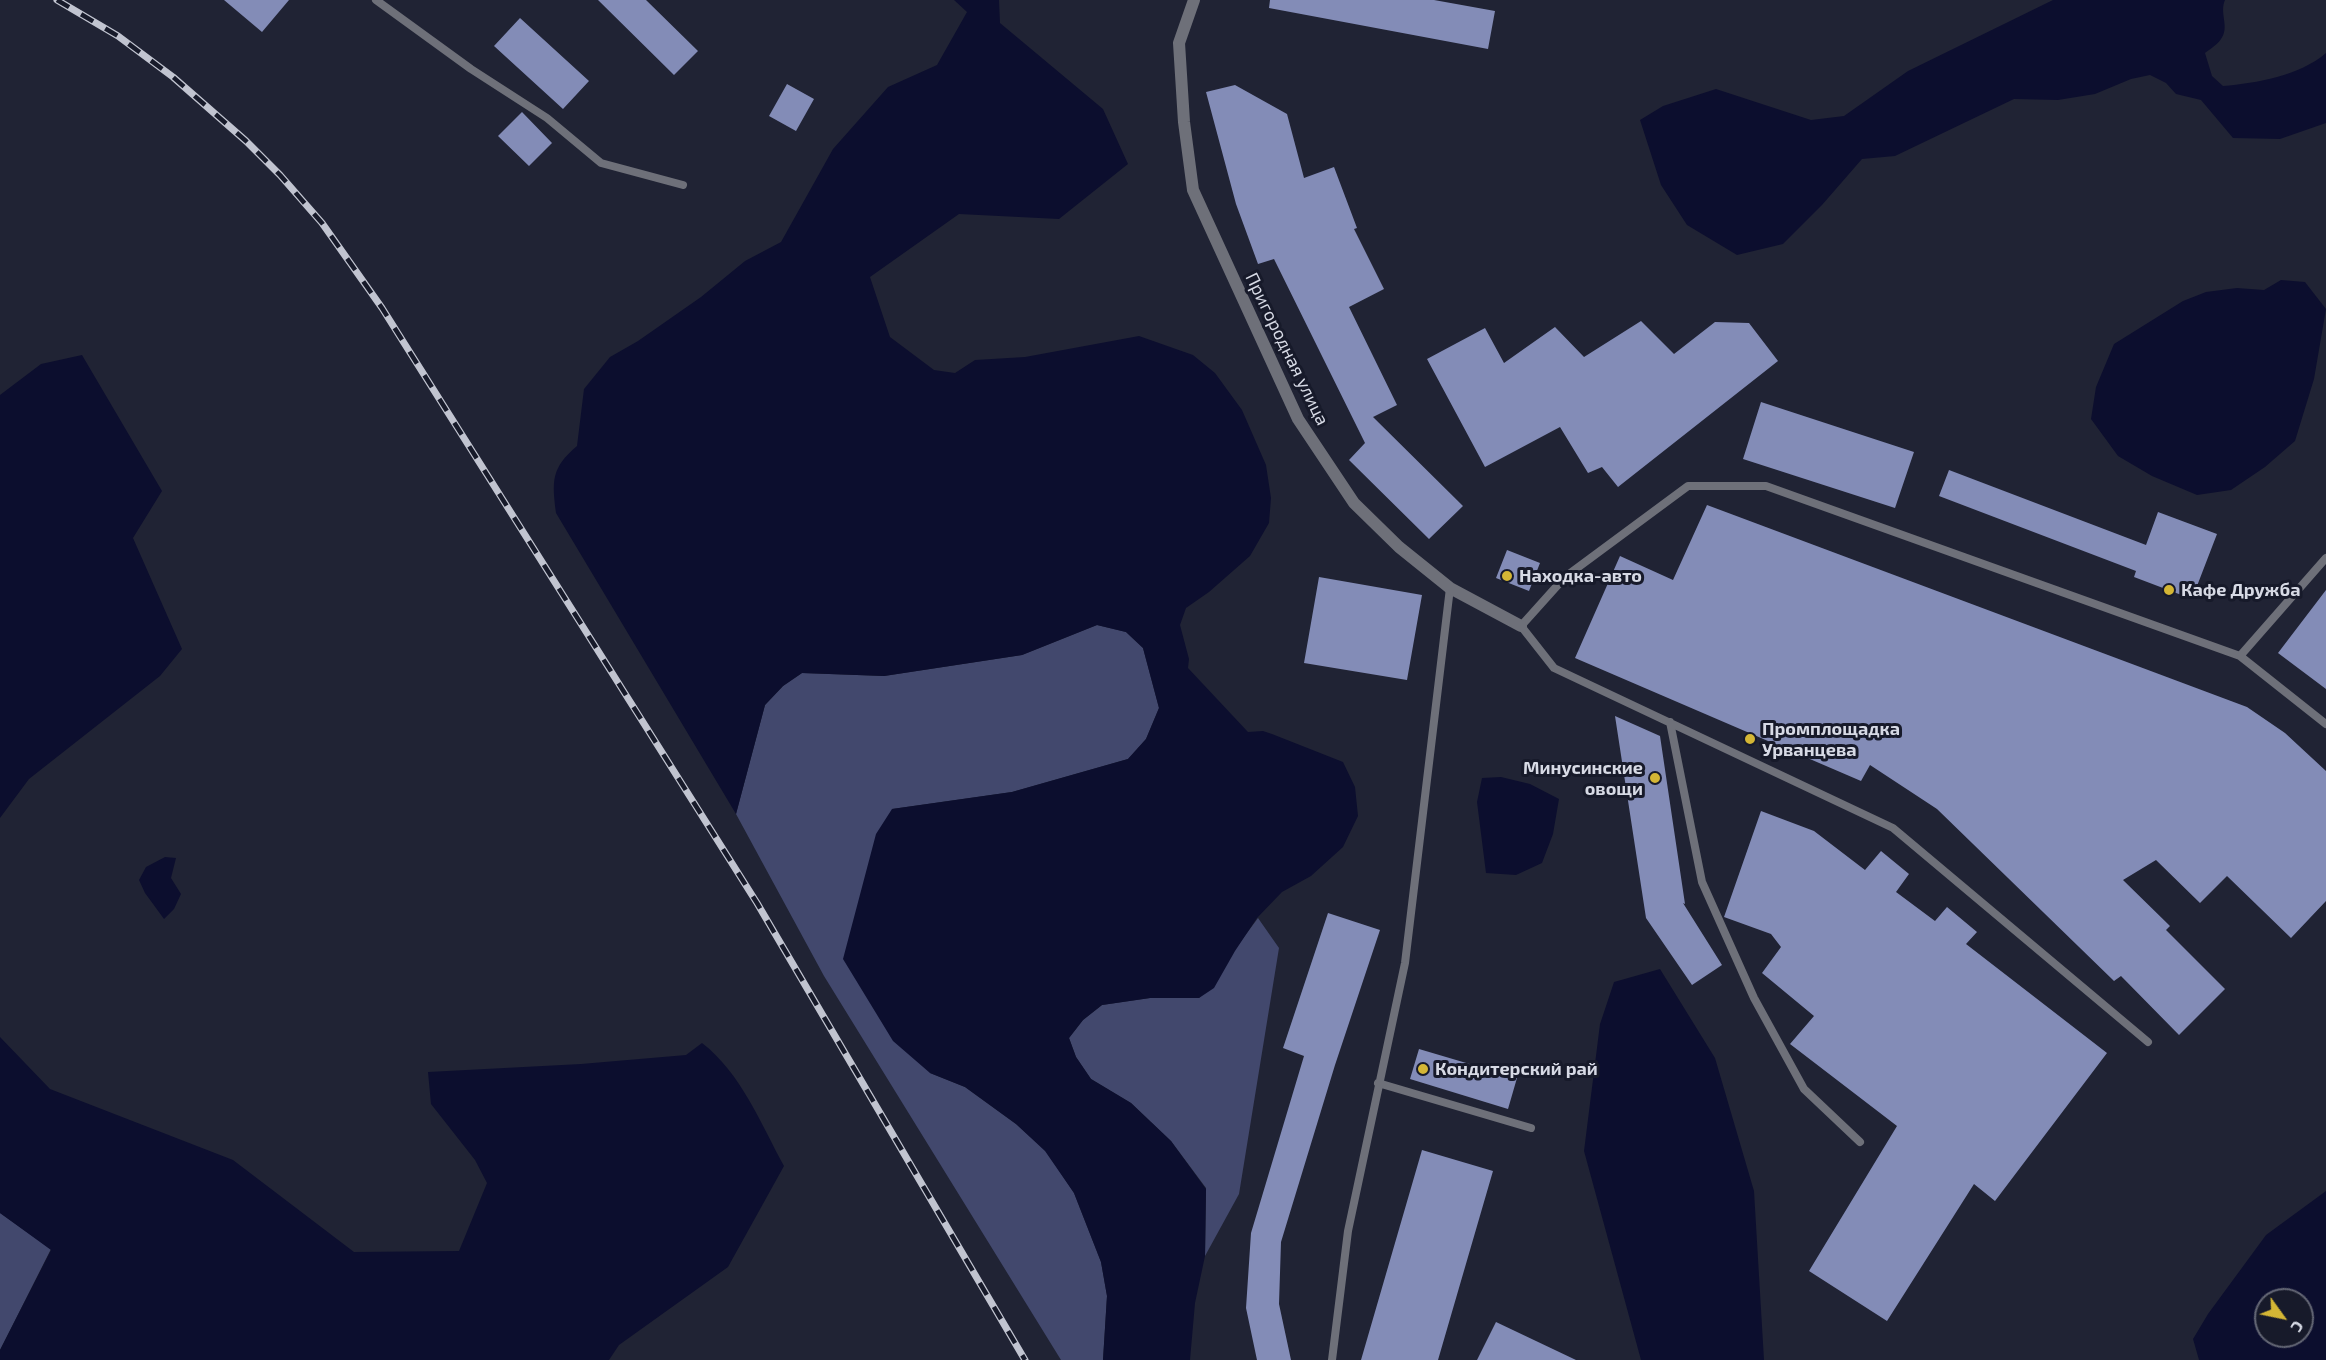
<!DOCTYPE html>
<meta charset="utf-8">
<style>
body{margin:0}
#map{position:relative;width:2326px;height:1360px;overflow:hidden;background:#202334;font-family:"Exo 2",sans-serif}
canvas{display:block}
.north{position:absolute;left:2254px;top:1288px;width:60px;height:60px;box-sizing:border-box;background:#171a2a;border:2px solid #646775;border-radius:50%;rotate:123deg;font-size:16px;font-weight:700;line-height:24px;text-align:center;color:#d7dae5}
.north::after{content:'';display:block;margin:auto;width:21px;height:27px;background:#d4b635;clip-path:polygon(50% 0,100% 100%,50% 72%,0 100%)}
</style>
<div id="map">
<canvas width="2326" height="1360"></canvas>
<div class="north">С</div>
</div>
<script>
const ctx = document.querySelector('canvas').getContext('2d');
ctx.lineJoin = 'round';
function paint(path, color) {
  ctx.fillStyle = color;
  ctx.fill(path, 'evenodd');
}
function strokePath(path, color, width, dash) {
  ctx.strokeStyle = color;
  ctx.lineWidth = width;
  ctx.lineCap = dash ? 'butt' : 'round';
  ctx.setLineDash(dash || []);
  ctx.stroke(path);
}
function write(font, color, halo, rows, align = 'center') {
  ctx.font = font + ' "Exo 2",sans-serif';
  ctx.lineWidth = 6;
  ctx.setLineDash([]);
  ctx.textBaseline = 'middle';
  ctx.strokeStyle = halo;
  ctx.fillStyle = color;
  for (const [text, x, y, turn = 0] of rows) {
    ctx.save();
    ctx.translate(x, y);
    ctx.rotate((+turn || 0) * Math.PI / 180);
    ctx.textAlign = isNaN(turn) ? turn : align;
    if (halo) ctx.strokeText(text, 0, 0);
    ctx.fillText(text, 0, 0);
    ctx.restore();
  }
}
const green = new Path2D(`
 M1097 625 1126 632 1143 648 1159 708 1146 739 1128 759 1012 792 892 809 930 1073 965 1087 1016 1124 1046 1151 1074 1193 1101 1262 1107 1296 1103 1360H1061L824 976 736 814 765 705 783 686 802 673 884 676 1022 655Z
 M1258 918 1279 948 1239 1194 1205 1256 1206 1188 1171 1141 1131 1103 1091 1079 1076 1057 1069 1038 1083 1020 1102 1005 1150 998H1199Z
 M0 1213 51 1249 0 1350Z`);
const water = new Path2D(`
 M954 0H999L1000 23 1103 109 1128 164 1059 219 959 214 870 277 890 337 934 370 955 373 975 360 1025 357 1139 336 1193 355 1215 373 1242 410 1266 465 1271 498 1269 523 1250 556 1209 592 1186 608 1180 625 1189 659 1188 668 1248 732 1263 731 1272 734 1343 762 1355 787 1358 816 1343 847 1311 876 1282 892 1257 918 1235 951 1214 988 1199 998H1150L1102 1005 1083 1020 1069 1038 1076 1057 1091 1079 1131 1103 1171 1141 1206 1189 1205 1256 1195 1303 1190 1360H1103L1107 1296 1101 1262 1074 1193 1045 1151 1016 1124 965 1087 930 1073 893 1041 843 959 876 834 892 809 1012 792 1128 759 1146 739 1159 708 1143 648 1126 632 1097 625 1022 655 884 676 802 673 783 686 765 705 736 814 556 513C552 481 551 468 577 446L584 389 610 357 638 341 701 297 745 261 781 242 833 149 888 87 937 65 967 12Z
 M2053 0H2225C2219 13 2230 27 2221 39 2217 45 2210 49 2205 53L2212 76 2223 86C2257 83 2299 76 2326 53V123L2280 139 2233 138 2201 100 2176 94 2166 83 2150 75 2131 79 2095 94 2058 100 2014 99 1895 156 1862 159 1822 205 1783 244 1737 255 1687 225 1661 185 1640 120 1663 106 1716 89 1811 120 1844 116 1908 71Z
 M2281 280 2305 282 2326 309 2314 379 2295 441 2265 467 2231 490 2197 495 2152 476 2118 456 2091 419 2096 387 2114 344 2183 301 2206 292 2237 288 2264 290Z
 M82 355 162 491 133 538 182 649 160 676 29 779 0 818V395L41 364Z
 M1501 777 1530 784 1559 799 1553 834 1542 863 1516 875 1486 873 1477 802 1482 778Z
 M165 857 176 858 171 878 181 894 174 909 164 919 145 893 139 880 146 867Z
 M1660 969 1715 1058 1754 1191 1764 1360H1641L1584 1151 1600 1024 1614 982Z
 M0 1037 50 1089 233 1160 354 1252 459 1251 487 1183 475 1160 431 1104 428 1072 581 1064 686 1055 702 1043C741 1073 761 1124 784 1166L728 1267 619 1345 609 1360H0V1350L51 1250 0 1213Z
 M2326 1191V1360H2199L2193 1339 2208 1314 2266 1235ZM2266 1300H2302V1336H2266Z`);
const building = new Path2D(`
 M224 0H289L262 32Z
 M598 0H646L698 51 674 75Z
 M1270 0H1434L1495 11 1488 49 1269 8Z
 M520 18 589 81 563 109 494 46Z
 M787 84 814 99 796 131 769 116Z
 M1235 85 1287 114 1304 178 1334 167 1357 228 1354 229 1384 289 1349 307 1397 405 1373 417 1463 506 1429 539 1349 460 1365 443 1274 259 1258 264 1236 204 1206 92Z
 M522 112 552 143 529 166 498 136Z
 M1641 321 1674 354 1715 322 1749 323 1778 361 1618 487 1602 467 1588 473 1560 427 1485 467 1427 359 1485 328 1504 363 1555 327 1584 357Z
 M1761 402 1914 452 1895 508 1743 459Z
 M1949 470 2146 545 2158 512 2217 534 2192 599 2134 577 2136 571 1939 496Z
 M1707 505 2247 707 2285 733 2326 771V901L2291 938 2227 876 2200 903 2156 860 2123 880 2170 926 2166 930 2225 989 2179 1035 2121 976 2114 981 1937 809 1870 765 1861 781 1575 658 1620 556 1673 580Z
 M1507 550 1540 563 1529 591 1496 578Z
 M1319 577 1422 595 1407 680 1304 663Z
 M2326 590V689L2278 653Z
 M1615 716 1660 736 1685 904 1683 903 1722 965 1692 985 1646 918Z
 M1761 811 1814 831 1865 870 1881 851 1909 874 1896 892 1935 921 1947 907 1977 932 1966 944 2107 1053 1995 1201 1974 1184 1887 1321 1809 1271 1897 1126 1790 1044 1814 1016 1762 973 1781 947 1771 934 1724 917Z
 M1328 913 1380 930 1335 1065 1281 1242 1279 1304 1291 1360H1257L1246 1308 1251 1233 1304 1056 1283 1048Z
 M1419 1049 1517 1078 1508 1109 1410 1079Z
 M1422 1150 1493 1171 1438 1360H1361Z
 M1496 1322 1576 1360H1477Z`);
const service = new Path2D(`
 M376 0 471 69 547 118 601 163 683 185
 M2240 656 2326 558
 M1670 722 1702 882 1754 998 1804 1089 1860 1142
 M2148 1042 1893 828 1554 668 1521 626 1565 577 1688 486H1766L2240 656 2326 724
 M1378 1083 1531 1128
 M1332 1360 1348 1231 1405 963 1450 588`);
const minor = new Path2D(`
 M1194 0 1179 43 1184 122 1193 190 1298 419 1354 503 1399 547 1450 588 1521 626`);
const rail = new Path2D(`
 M57 0 118 36 173 77 246 141 280 175 322 223 382 308 757 903 1025 1360`);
const markers = [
 [1507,576,6,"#d4b635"],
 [2169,590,6,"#d4b635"],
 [1750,739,6,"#d4b635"],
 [1655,778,6,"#d4b635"],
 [1423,1069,6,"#d4b635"]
];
const streetNames = [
 ["Пригородная улица",1287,349,64]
];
const poiNames = [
 ["Находка-авто",1519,576],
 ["Кафе Дружба",2181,590],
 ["Промплощадка",1762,729],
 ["Урванцева",1762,750],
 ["Минусинские",1643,768,"right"],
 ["овощи",1643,789,"right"],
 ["Кондитерский рай",1435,1069]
];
paint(green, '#42486d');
paint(water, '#0c0e2e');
paint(building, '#838cb7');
strokePath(service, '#6e7079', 8);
strokePath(minor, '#6e7079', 12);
strokePath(rail, '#c1c4d0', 7);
strokePath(rail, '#171a2a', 4.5, [14]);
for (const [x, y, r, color] of markers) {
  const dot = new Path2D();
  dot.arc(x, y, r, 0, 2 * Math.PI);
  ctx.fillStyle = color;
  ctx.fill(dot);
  strokePath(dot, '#171a2a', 2);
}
write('18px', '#d7dae5', '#171a2a', streetNames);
write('bold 18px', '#d7dae5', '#171a2a', poiNames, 'left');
</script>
